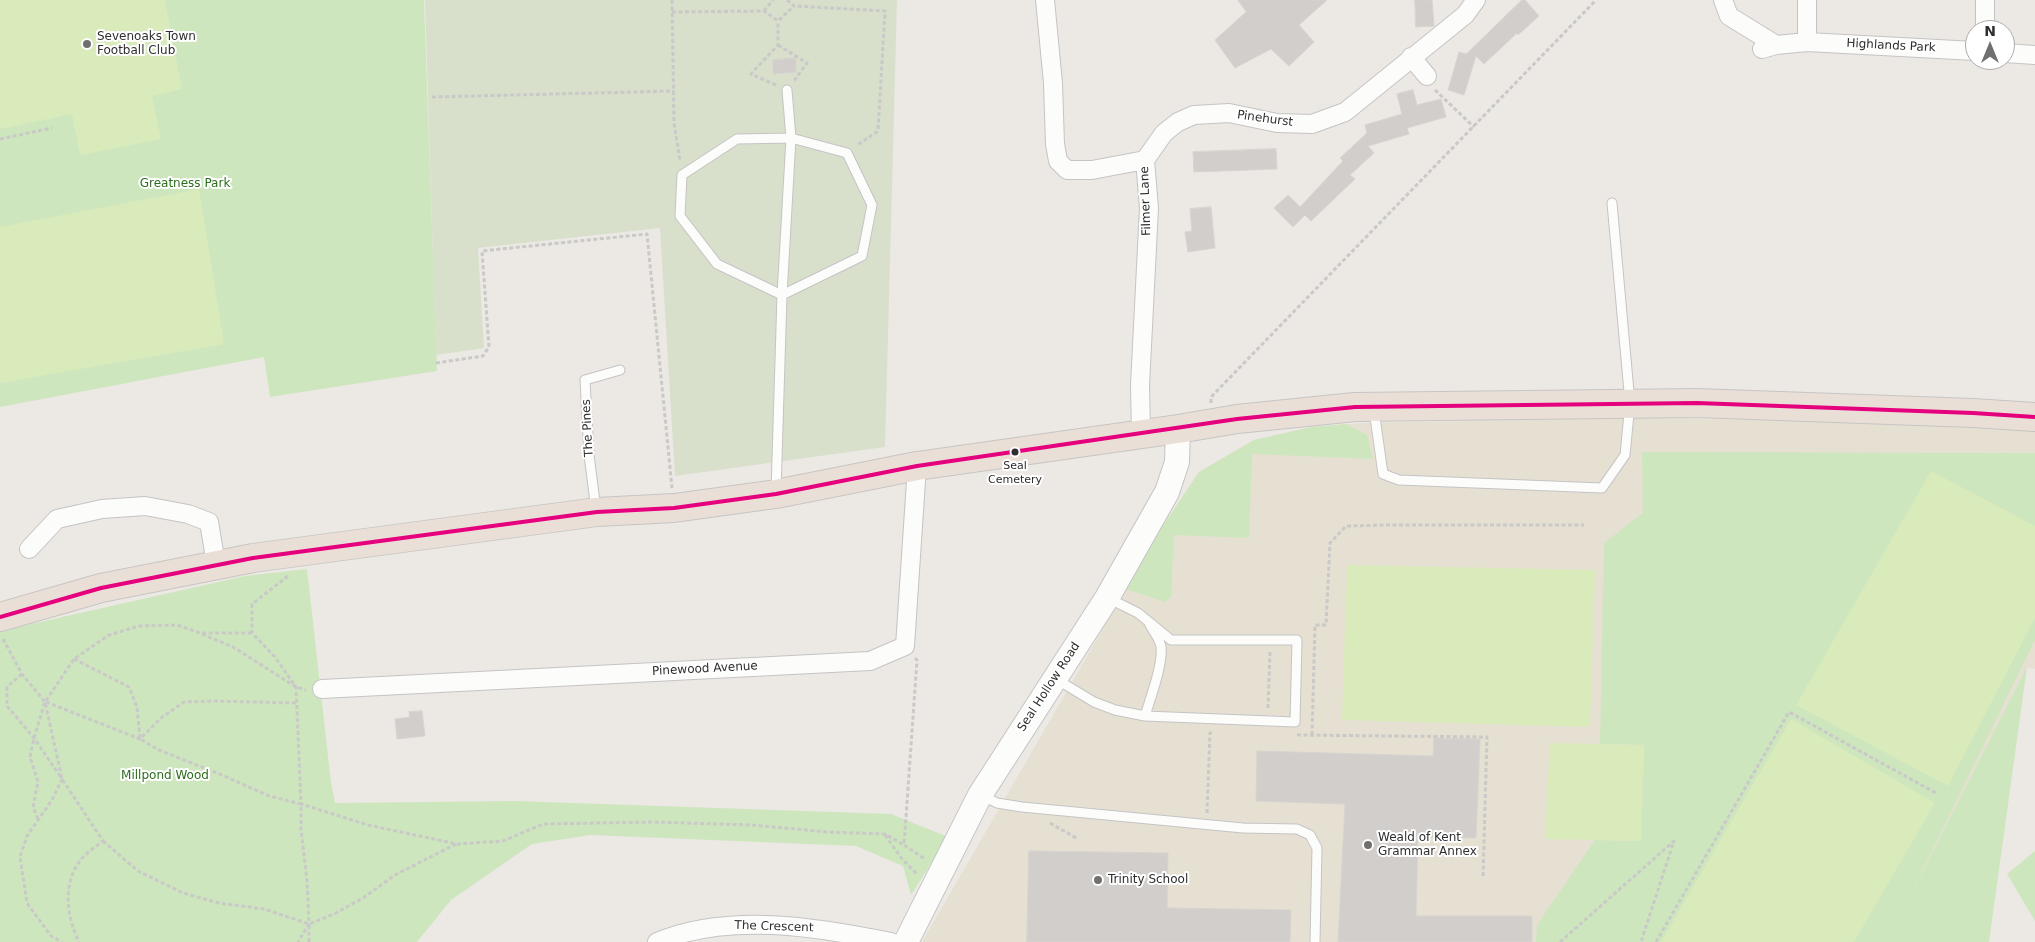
<!DOCTYPE html>
<style>
body{margin:0}
#map{position:relative;width:2035px;height:942px;overflow:hidden;background:#ece8e4;font-family:"DejaVu Sans",sans-serif}
canvas{display:block}
.north{position:absolute;left:1965px;top:20px;width:50px;height:50px;box-sizing:border-box;background:#fff;border:1px solid #ababab;border-radius:50%;rotate:0deg;font-size:14px;font-weight:700;line-height:20px;text-align:center;color:#2e2e2e}
.north::after{content:'';display:block;margin:auto;width:18px;height:22px;background:#706f6e;clip-path:polygon(50% 0,100% 100%,50% 72%,0 100%)}
</style>
<div id="map">
<canvas width="2035" height="942"></canvas>
<div class="north">N</div>
</div>
<script>
const ctx = document.querySelector('canvas').getContext('2d');
ctx.lineJoin = 'round';
function paint(path, color) {
  ctx.fillStyle = color;
  ctx.fill(path, 'evenodd');
}
function strokePath(path, color, width, dash) {
  ctx.strokeStyle = color;
  ctx.lineWidth = width;
  ctx.lineCap = dash ? 'butt' : 'round';
  ctx.setLineDash(dash || []);
  ctx.stroke(path);
}
function write(font, color, halo, rows, align = 'center') {
  ctx.font = font + ' "DejaVu Sans",sans-serif';
  ctx.lineWidth = 4;
  ctx.setLineDash([]);
  ctx.textBaseline = 'middle';
  ctx.strokeStyle = halo;
  ctx.fillStyle = color;
  for (const [text, x, y, turn = 0] of rows) {
    ctx.save();
    ctx.translate(x, y);
    ctx.rotate((+turn || 0) * Math.PI / 180);
    ctx.textAlign = isNaN(turn) ? turn : align;
    if (halo) ctx.strokeText(text, 0, 0);
    ctx.fillText(text, 0, 0);
    ctx.restore();
  }
}
const education = new Path2D(`
 M1629 418 1855 421 2035 431V669L2027 668 1888 942H922L1160 530 1199 472 1254 440 1311 427 1362 423Z`);
const green = new Path2D(`
 M0 0H424L437 371 270 397 264 357 0 407Z
 M1346 424 1367 435 1373 459 1252 454 1249 538 1174 535 1171 597 1164 602 1126 589 1160 530 1199 472 1254 440 1311 427Z
 M1642 452 2035 453V640L1905 906 2027 667 1989 942H1536L1537 925 1595 840 1641 841 1644 745 1600 744 1604 543 1643 513Z
 M307 569 331 783 335 803 515 801 891 814 948 837 911 895 903 866 856 846 591 835 532 844 451 900 417 942H0V631L245 576Z
 M2035 851V921L2007 874Z`);
const cemetery = new Path2D(`
 M425 0H897L885 447 675 476 660 228 478 248 484 348 436 355Z`);
const pitch = new Path2D(`
 M0 0H165L182 89 152 96 161 139 80 155 72 114 0 129Z
 M199 189 224 344 0 383V227Z
 M1931 471 2035 526V618L1948 786 1796 705Z
 M1347 565 1595 570 1590 727 1342 720Z
 M1791 719 1935 803 1854 942H1661Z
 M1550 743 1644 745 1641 841 1545 839Z`);
const building = new Path2D(`
 M1238 0H1327L1299 25 1314 42 1289 66 1271 49 1235 68 1215 40 1246 12Z
 M1415 0H1432L1434 26 1416 27Z
 M1522 0H1525L1539 16 1518 35 1517 33 1484 64 1476 56 1464 95 1448 90 1459 52 1466 54Z
 M796 58V72L773 74V60Z
 M1413 90 1417 105 1441 99 1446 117 1407 128 1409 134 1368 146 1374 153 1350 175 1355 179 1311 221 1305 215 1293 227 1274 208 1288 195 1300 207 1343 161 1340 158 1367 133 1365 125 1402 114 1397 94Z
 M1276 149 1277 169 1194 172 1193 152Z
 M1211 207 1215 248 1188 252 1185 232 1192 231 1190 209Z
 M422 711 425 736 397 739 395 719 410 717 409 712Z
 M1434 738 1480 739 1476 838 1418 837 1416 916H1532V942H1338L1345 804 1256 801 1257 751 1433 756Z
 M1029 851 1168 853 1167 908 1291 910 1290 942H1027Z`);
const path = new Path2D(`
 M672 0 674 123 680 161
 M787 0 794 6 885 11 878 131 856 146
 M764 11 773 0
 M672 12 764 11 778 21 794 6
 M778 45 807 63 794 81
 M776 85 751 74 778 45V21
 M1435 90 1474 127
 M432 97 674 91
 M0 139 52 128
 M436 363 483 356 489 347 482 251 647 234 672 488
 M1211 403V397L1596 0
 M288 576 252 604V633L275 657 296 687 301 804 368 825 457 844 503 841 543 824 653 822 752 825 828 832 885 834 904 845
 M202 634 233 647 296 687 306 690
 M3 639 22 674 45 702 62 779 103 841C96 847 85 853 80 861 62 884 67 918 79 942
 M915 658 917 660 904 845 925 859
 M74 659 129 687 137 707 140 739 159 750 222 775 269 796 301 804V829L307 881 309 924 298 942
 M22 674 7 687V706L34 738 62 779 52 800 27 836 20 857 27 903 51 936 62 942
 M46 702 140 739 161 718 184 702 213 701 296 703
 M1268 708 1270 652
 M1297 735 1487 737 1483 877
 M1312 735 1315 625H1326L1330 543 1346 526 1387 525H1584
 M1207 813 1210 733H1214
 M38 819 33 807 38 782 30 757 34 738 45 702 74 659 109 635 139 626 177 625 200 633H252
 M1050 823 1078 839
 M885 835 903 860 917 874
 M103 841 138 871 183 893 219 903 264 909 309 924
 M309 942V924L334 914 363 898 395 875 456 844
 M1560 942 1674 841 1641 942
 M1656 942 1789 712 1936 793`);
const lane = new Path2D(`
 M791 138 782 295 717 264 680 216 682 175 737 139Z
 M1374 410 1383 474 1399 480 1602 488 1625 455 1630 403 1612 203
 M776 492 782 295 862 256 872 205 847 153 791 138 787 90
 M596 510 589 455 585 380 620 370
 M1056 679 1094 702 1115 710 1145 716 1295 722 1297 640H1171L1138 613 1108 598
 M1145 716C1150 699 1163 665 1161 647 1160 639 1154 632 1150 625
 M981 795 997 803 1022 807 1243 828 1297 829 1310 835 1317 848 1315 942`);
const street = new Path2D(`
 M1045 0 1053 83 1055 144 1058 161 1067 170H1092L1145 160 1149 208 1140 385 1141 434
 M1723 0 1729 16 1776 45
 M1807 0V42
 M1985 30V0
 M1762 49 1776 45 1807 42 1975 51
 M2005 53 2035 55
 M1411 57 1427 76
 M1145 160 1164 133 1178 122 1194 115 1229 113 1277 123 1312 124 1345 112 1465 15 1476 0
 M29 549 57 519 102 509 145 506 188 514 209 522 216 564
 M322 689 870 661 905 646 917 466
 M657 942C729 912 817 927 891 942`);
const secondary = new Path2D(`
 M906 942 980 795 1107 598 1167 492 1177 462 1178 429`);
const highway = new Path2D(`
 M0 617 101 588 253 558 597 512 674 508 776 494 917 466 1178 429 1237 419 1355 407 1697 403 1973 413 2035 417`);
const bus1 = new Path2D(`
 M0 617 101 588 253 558 597 512 674 508 776 494 917 466 1237 419 1355 407 1697 403 1973 413 2035 417`);
const markers = [
 [87,44,5,"#706f6e"],
 [1015,452,4.5,"#2e2e2e"],
 [1368,845,5,"#706f6e"],
 [1098,880,5,"#706f6e"]
];
const busNames = [
 ["Seal",1015,466],
 ["Cemetery",1015,480]
];
const poiNames = [
 ["Sevenoaks Town",97,37],
 ["Football Club",97,51],
 ["Weald of Kent",1378,838],
 ["Grammar Annex",1378,852],
 ["Trinity School",1108,880]
];
const streetNames = [
 ["Highlands Park",1891,46,3],
 ["Pinehurst",1265,119,8],
 ["Filmer Lane",1146,201,-92],
 ["The Pines",588,428,-93],
 ["Pinewood Avenue",705,669,-3],
 ["Seal Hollow Road",1049,687,-57],
 ["The Crescent",774,927,2]
];
const parkNames = [
 ["Greatness Park",185,184],
 ["Millpond Wood",165,776]
];
paint(education, '#e6e0d3');
paint(green, '#cee6be');
paint(cemetery, '#d8e0cc');
paint(pitch, '#d9eabb');
paint(building, '#d1cecb');
strokePath(building, '#d7d4d0', 1);
strokePath(lane, '#c5c4c5', 11);
strokePath(street, '#c5c4c5', 20);
strokePath(secondary, '#c5c4c5', 26);
strokePath(highway, '#c6c5c4', 30);
strokePath(path, '#c9c9c8', 3, [4, 2.5]);
strokePath(lane, '#fcfcfb', 9);
strokePath(street, '#fcfcfb', 18);
strokePath(secondary, '#fcfcfb', 24);
strokePath(highway, '#eadfd6', 28);
strokePath(bus1, '#e5007d', 4);
for (const [x, y, r, color] of markers) {
  const dot = new Path2D();
  dot.arc(x, y, r, 0, 2 * Math.PI);
  ctx.fillStyle = color;
  ctx.fill(dot);
  strokePath(dot, '#fff', 2);
}
write('11px', '#2e2e2e', '#fff', busNames);
write('12px', '#2e2e2e', '#fff', poiNames, 'left');
write('12px', '#2e2e2e', '#fff', streetNames);
write('12px', '#2c6e1b', '#fff', parkNames);
</script>
